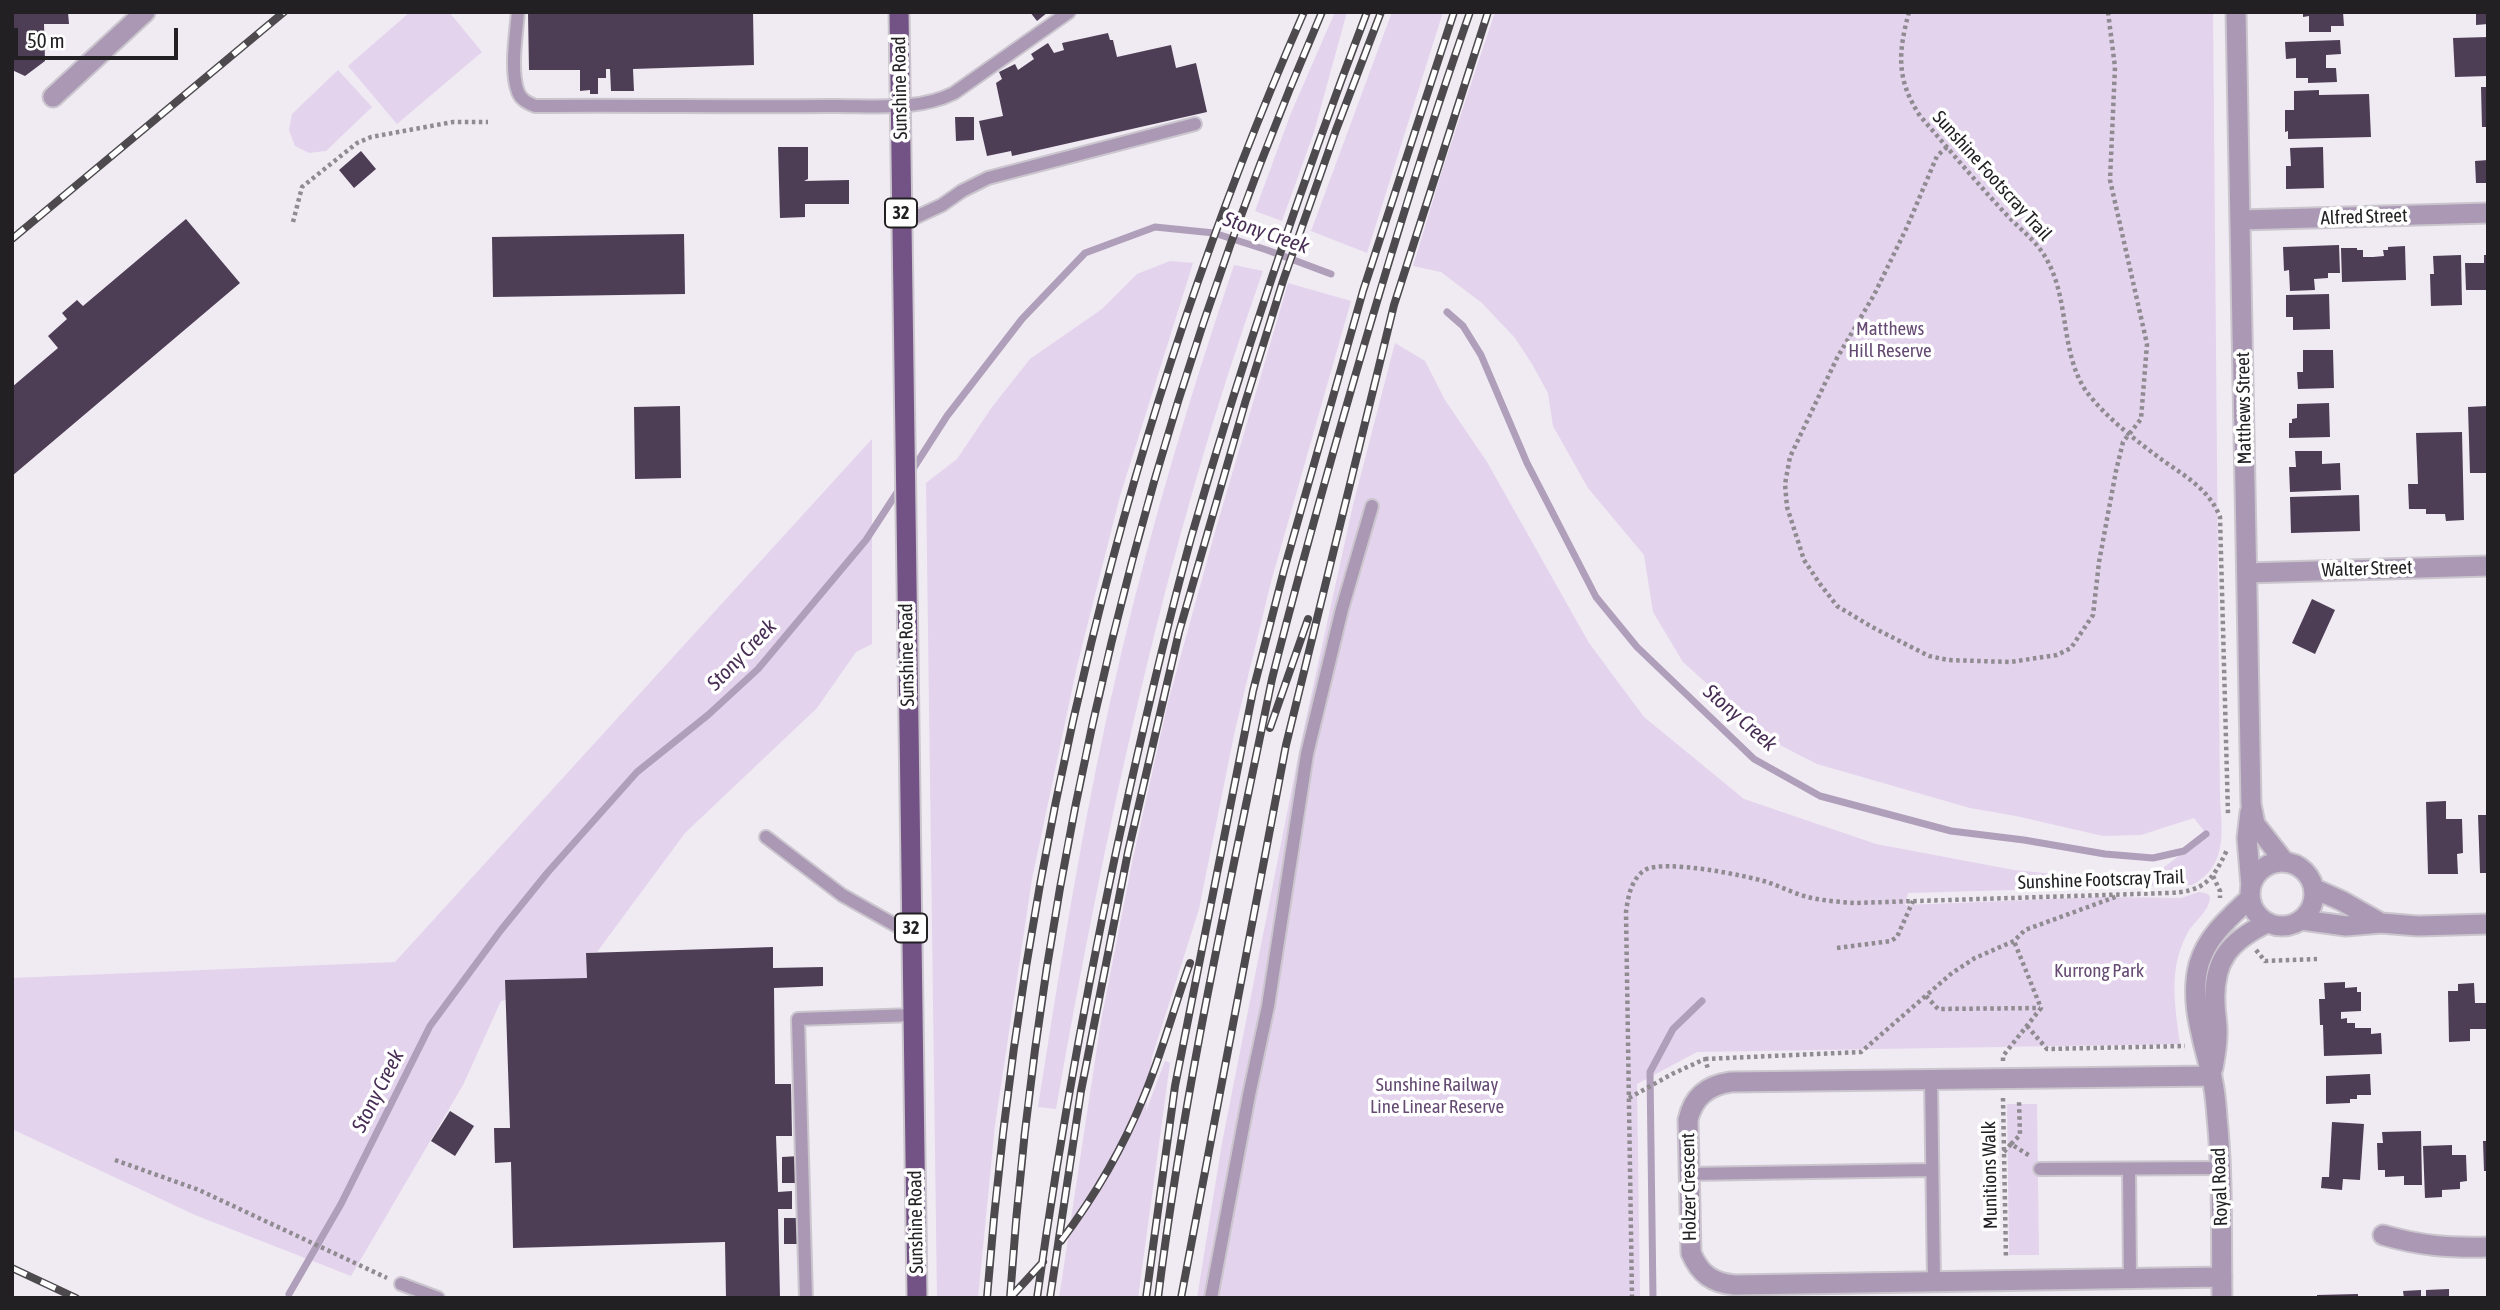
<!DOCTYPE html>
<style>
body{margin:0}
#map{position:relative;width:2500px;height:1310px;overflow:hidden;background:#f0eaf3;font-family:"Asap Condensed",sans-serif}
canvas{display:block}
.frame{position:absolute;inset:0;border:14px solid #222023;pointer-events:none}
.scale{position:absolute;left:14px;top:28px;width:164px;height:32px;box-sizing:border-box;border:4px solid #222023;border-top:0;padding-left:9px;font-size:21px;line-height:24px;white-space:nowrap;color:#222023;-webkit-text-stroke:5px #fff;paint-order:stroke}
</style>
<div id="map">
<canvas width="2500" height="1310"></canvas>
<div class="frame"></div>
<div class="scale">50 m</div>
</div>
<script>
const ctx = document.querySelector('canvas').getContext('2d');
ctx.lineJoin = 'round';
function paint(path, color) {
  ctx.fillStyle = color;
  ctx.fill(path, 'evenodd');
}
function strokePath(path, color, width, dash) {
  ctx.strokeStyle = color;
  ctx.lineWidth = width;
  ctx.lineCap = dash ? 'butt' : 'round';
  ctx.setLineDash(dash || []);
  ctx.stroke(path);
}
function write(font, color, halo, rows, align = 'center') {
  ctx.font = font + ' "Asap Condensed",sans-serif';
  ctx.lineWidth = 7;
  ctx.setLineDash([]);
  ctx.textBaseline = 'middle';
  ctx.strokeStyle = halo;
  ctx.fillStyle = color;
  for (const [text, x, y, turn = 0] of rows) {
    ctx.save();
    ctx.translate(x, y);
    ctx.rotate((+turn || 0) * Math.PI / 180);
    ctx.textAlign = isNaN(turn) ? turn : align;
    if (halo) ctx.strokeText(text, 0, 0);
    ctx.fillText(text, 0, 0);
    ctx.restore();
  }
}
const green = new Path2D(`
 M410 12H449L482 52 397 124 348 66Z
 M1335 12H1347L1314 132 1282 221 1255 211 1291 113Z
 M1392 12H1443L1367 253 1311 231Z
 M1495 12H2213L2220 801C2223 834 2226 867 2192 885L1908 893 1905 905 2102 897 2181 898 2199 892 2208 894 2210 897C2210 911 2193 922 2187 934 2168 969 2175 1006 2180 1044L1697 1052 1637 1084 1640 1298H1197L1222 1143 1302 737 1353 505 1395 343 1425 361 1445 400 1487 462 1589 643 1644 717 1744 799 1876 844 2014 870 2143 883 2207 835 2194 818 2141 835 2103 836 2016 816 1970 808 1817 764 1768 739 1683 662 1653 612 1644 555 1588 488 1553 426 1548 393 1532 364 1515 338 1482 303 1441 272 1413 266 1442 171Z
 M338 70 372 107 326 151 309 153 295 146 289 130 292 114Z
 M1170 261 1193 263 1120 496 1077 666 1032 879 995 1125 978 1298H937L926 483 957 459 992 407 1030 359 1102 309 1137 274Z
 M1234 265 1263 271C1166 543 1106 826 1056 1109L1038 1107C1062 954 1086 801 1122 650 1153 520 1191 392 1234 265Z
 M1288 283 1351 301 1271 582 1235 730 1199 909 1152 1057 1146 1111 1165 1061 1170 1063 1138 1298H1059L1101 1021 1133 858 1168 702 1215 532Z
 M872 439V644L856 652 817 708 685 833 597 952 586 953 587 978 501 1001 463 1085 351 1276 195 1215 12 1129V978L395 962Z
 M2007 1104H2037L2039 1255H2009Z`);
const stream = new Path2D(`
 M1447 312 1463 326 1481 355 1527 463 1596 597 1637 647 1754 759 1820 796 1951 831 2024 840 2105 854 2153 858 2184 851 2206 834
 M911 472 947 416 1022 319 1085 253 1155 227 1214 233 1267 250 1331 274
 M289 1294 341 1204 430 1026 501 930 548 872 637 772 708 715 758 669 866 540 900 488
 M1653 1298 1650 1072 1673 1029 1702 1001`);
const building = new Path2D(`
 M12 12H68L69 24H44L45 61 25 76 12 70Z
 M528 12H753L754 65 633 69 634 91H611L610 69H606V78H598V94H590V90L580 91V70H529Z
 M1030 12H1048L1037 21Z
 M2303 12H2343L2344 26H2331V32H2309V16L2303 17Z
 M2476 12H2488V24L2476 25Z
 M1108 33 1110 40H1113L1117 57 1171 45 1176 68 1196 63 1207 112 1012 156 1011 151 987 156 979 121 1003 116 996 83 1002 79 999 72 1015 64 1018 70 1034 59 1031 54 1048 43 1054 53 1064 50 1062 43Z
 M2488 37V76L2455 77 2453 38Z
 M2340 40 2341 54 2326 55V68H2336L2337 82 2308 83V78H2296V58L2286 59 2285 42Z
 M2481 87H2488V127H2482Z
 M2319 90V95L2369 94 2371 137 2288 139V131L2285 132V110H2294V91Z
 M955 117H974V140L956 141Z
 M778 147H808V179L804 181 849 180V204H805V217L780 218Z
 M2323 147 2324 188 2286 189V166H2291L2290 148Z
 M361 151 376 169 354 188 339 170Z
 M2488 160V183H2476L2475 161Z
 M186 219 240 283 12 476V387L58 348 48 336 67 319 62 313 77 300 83 306Z
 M684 234 685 294 493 297 492 237Z
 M2339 245 2340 273H2328V278L2314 279 2315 290 2290 291 2289 270 2284 271 2283 247Z
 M2405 246 2406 280 2342 282 2341 248H2357V250H2363V257H2373L2384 256 2383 250H2388V247Z
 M2461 255 2462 305 2431 306 2430 274H2434L2433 256Z
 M2484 255H2488V290H2466L2465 263H2484Z
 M2329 294 2330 329 2293 330V317H2286V295Z
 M2303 350H2333L2334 388 2298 389 2297 372H2303Z
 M2329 403 2330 437 2289 438V423H2292V419L2297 418V404Z
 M680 406 681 478 635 479 634 407Z
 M2488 406V469L2486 473H2470L2468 407Z
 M2462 432 2464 520 2446 521 2445 514H2426V509H2409L2408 484H2418L2416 433Z
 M2295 451H2322V464L2340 463 2341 490 2290 492 2289 467H2296Z
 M2359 495 2360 531 2291 533 2290 497Z
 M2312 599 2335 610 2315 654 2292 643Z
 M2446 801V819H2462L2463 853 2457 854 2458 874H2428L2426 802Z
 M2478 815H2488V873H2480Z
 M773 947V968L823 967V986L774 988 775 1084H791L792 1136H776L778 1192 792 1191V1209H778L780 1298H726L725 1242 513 1248 511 1162 495 1163 494 1128H510L505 980 587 978 586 953Z
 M2345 982V988L2357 987V992H2361V1011L2341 1012V1019L2347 1018V1023H2355V1028H2371V1034L2381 1033 2382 1054 2324 1056 2323 1025H2320L2319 999H2325L2324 983Z
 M2474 983 2475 1003H2486V1029H2470V1041L2449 1042 2448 991H2458V984Z
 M2370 1074 2371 1095H2357V1099H2350V1103L2326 1104V1076Z
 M450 1111 474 1126 455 1156 431 1141Z
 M2332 1122 2364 1124 2360 1180 2343 1179 2342 1190 2321 1188 2322 1177H2329Z
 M2421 1131 2422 1185H2404V1176L2385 1177V1170H2378L2377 1143H2383L2382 1132Z
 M2483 1141H2488V1171H2484Z
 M2452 1145V1155H2466L2467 1181 2460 1182V1189L2442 1190V1197L2425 1198 2423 1146Z
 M800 1156 801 1183H782V1157Z
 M784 1218H802L803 1244H784Z
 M2449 1289V1298H2426V1290Z
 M2421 1290V1298H2404L2403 1291Z
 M2358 1294V1298H2317V1295Z`);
const path = new Path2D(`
 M1909 12C1898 53 1896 79 1920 116 1948 148 1975 181 2004 212 2020 230 2039 242 2049 264 2069 303 2061 354 2086 391 2106 418 2138 442 2165 462 2187 477 2210 491 2220 517L2228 814
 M1947 147 1937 156 1907 227 1874 295 1837 358 1790 457 1785 484 1787 507 1804 560 1820 584 1837 606 1872 627 1929 656 1948 660 2010 662 2057 655 2071 648 2093 615 2099 562 2116 471 2123 442 2141 419 2147 344 2110 180 2115 67 2108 12
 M293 222 302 187 357 143 371 137 453 122H488
 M2213 876 2220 891V898
 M1837 948 1891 941 1897 937 1913 901
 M2256 950 2265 961 2317 959
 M1926 996 1938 1009 2040 1008
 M2027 1026 2047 1049 2185 1046
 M1705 1059 1861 1052 1952 973 1975 958 2014 941 2025 930 2118 896
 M2003 1061V1056L2041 1008 2014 941
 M1629 1098 1672 1074 1705 1059 1708 1069
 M2003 1098 2006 1259
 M2011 1144 2020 1135 2019 1101
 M2004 1152 2011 1144 2030 1156
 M115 1160 199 1190 387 1278
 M1632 1298 1626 912C1628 897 1631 879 1645 870 1664 859 1744 875 1767 882 1782 887 1797 895 1812 898 1826 901 1841 902 1855 903L2167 893C2203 892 2212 882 2227 850`);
const service = new Path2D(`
 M518 12C516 35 510 71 518 92 521 100 528 103 535 106 633 105 730 107 828 106 869 105 917 112 954 93L1069 12
 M901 224 942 205 962 191 988 178 1195 124
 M766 837 842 895 911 934
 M1931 1080 1934 1282
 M2040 1169 2221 1168
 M2129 1169 2130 1279
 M1689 1174 1932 1170
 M401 1284 438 1298
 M806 1298 798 1019 913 1015
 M1211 1298 1249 1095 1268 1006 1307 754 1342 609 1372 506`);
const minor = new Path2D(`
 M2236 12 2251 804 2255 824 2284 861
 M53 97 145 12
 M2240 220 2488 213
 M2247 573 2488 566
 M2250 812 2247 838 2251 886
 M2250 894a32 32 0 1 1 64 0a32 32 0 1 1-64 0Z
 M2315 889 2342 901 2381 923
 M2302 920 2346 926 2381 923 2418 926 2488 924
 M2213 1068C2215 1057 2217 1046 2217 1036 2218 1025 2215 1014 2215 1003 2213 960 2230 941 2267 923
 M2212 1076 1731 1082C1708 1085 1693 1097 1688 1120L1691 1253C1700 1274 1712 1283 1735 1285L2222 1277
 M2383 1235C2421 1246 2449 1248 2488 1247
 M2222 1298C2221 1237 2223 1177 2217 1117 2216 1103 2215 1088 2211 1074 2203 1039 2189 1001 2199 964 2207 936 2230 917 2250 898`);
const primary = new Path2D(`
 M899 12 917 1298`);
const rail = new Path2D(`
 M12 239 284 12
 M1270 728 1308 619
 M1061 1241C1095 1196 1123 1148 1144 1096 1162 1053 1174 1007 1190 963
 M12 1268 76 1298
 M987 1298C1021 858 1126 417 1304 12
 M1010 1298C1040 857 1147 418 1322 12
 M1010 1298 1043 1262
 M1037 1298C1061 1128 1092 959 1129 792 1148 707 1168 622 1191 538 1242 360 1301 185 1367 12
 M1050 1298 1081 1091 1128 852 1179 632 1245 403 1283 281 1336 130 1381 12
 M1146 1298 1175 1086 1253 691 1284 570 1363 291 1454 12
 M1158 1298C1184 1089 1230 884 1272 679 1291 603 1312 528 1333 453 1375 305 1419 157 1470 12
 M1181 1298 1286 745 1394 305 1488 12`);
const shields = [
 [901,213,32],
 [911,928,32]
];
const shieldNames = [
 ["32",901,213],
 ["32",911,928]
];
const streetNames = [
 ["Sunshine Road",900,88,-91],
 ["Sunshine Footscray Trail",1992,176,48],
 ["Alfred Street",2364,217,-2],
 ["Matthews Street",2244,408,-91],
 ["Walter Street",2367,569,-2],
 ["Sunshine Road",907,655,-91],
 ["Sunshine Footscray Trail",2101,880,-2],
 ["Munitions Walk",1990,1175,-91],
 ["Holzer Crescent",1689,1187,-91],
 ["Royal Road",2220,1187,-92],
 ["Sunshine Road",916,1222,-91]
];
const parkNames = [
 ["Matthews",1890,329],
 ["Hill Reserve",1890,351],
 ["Kurrong Park",2099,971],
 ["Sunshine Railway",1437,1085],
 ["Line Linear Reserve",1437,1107]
];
const waterNames = [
 ["Stony Creek",1266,233,19],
 ["Stony Creek",742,655,-46],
 ["Stony Creek",1740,718,41],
 ["Stony Creek",378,1091,-63]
];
paint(green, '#e3d3ed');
strokePath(stream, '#b09fba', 7);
paint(building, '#4d3e56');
strokePath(service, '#cbc6ce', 16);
strokePath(minor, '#cbc6ce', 23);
strokePath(primary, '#cbc6ce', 23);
strokePath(path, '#8f8b91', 4.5, [3.5, 3.5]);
strokePath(service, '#aa98b5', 12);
strokePath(minor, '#aa98b5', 19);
strokePath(primary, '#735285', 19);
strokePath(rail, '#4d4a4e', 8);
strokePath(rail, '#fff', 5, [16]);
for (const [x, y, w] of shields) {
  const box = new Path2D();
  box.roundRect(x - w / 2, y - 14.5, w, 29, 5);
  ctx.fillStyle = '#fff';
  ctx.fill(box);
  strokePath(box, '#222023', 2);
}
write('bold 18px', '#222023', null, shieldNames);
write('19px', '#222023', '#fff', streetNames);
write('19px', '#654a73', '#fff', parkNames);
write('italic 21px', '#482e55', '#fff', waterNames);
</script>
